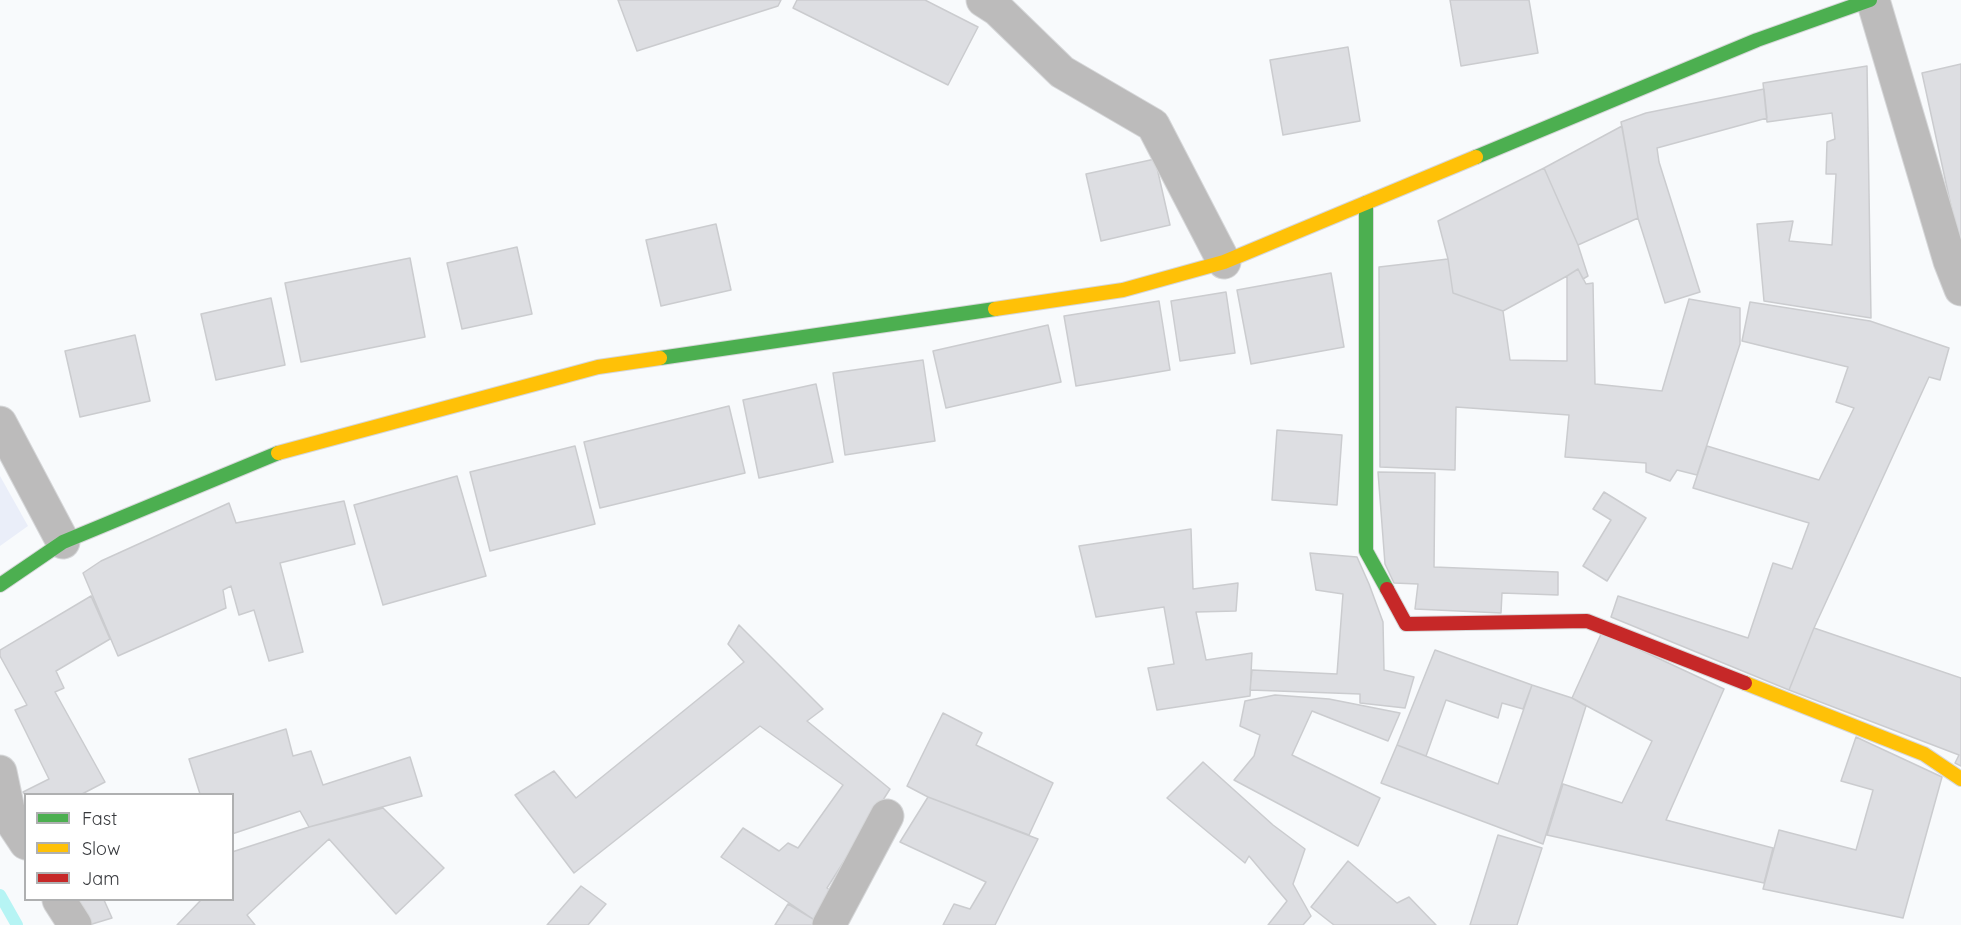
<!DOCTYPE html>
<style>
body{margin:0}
#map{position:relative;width:1961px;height:925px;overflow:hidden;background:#f8fafc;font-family:Quicksand,sans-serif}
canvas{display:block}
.legend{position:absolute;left:24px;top:793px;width:210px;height:108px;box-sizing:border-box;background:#fff;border:2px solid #afb0b1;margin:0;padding:8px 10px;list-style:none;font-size:18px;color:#37393d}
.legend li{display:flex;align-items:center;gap:12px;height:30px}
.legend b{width:30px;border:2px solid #afb0b1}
</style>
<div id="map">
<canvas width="1961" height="925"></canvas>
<ul class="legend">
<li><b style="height:8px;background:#4caf50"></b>Fast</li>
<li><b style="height:8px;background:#ffc107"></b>Slow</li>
<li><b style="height:8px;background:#c62828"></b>Jam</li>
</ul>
</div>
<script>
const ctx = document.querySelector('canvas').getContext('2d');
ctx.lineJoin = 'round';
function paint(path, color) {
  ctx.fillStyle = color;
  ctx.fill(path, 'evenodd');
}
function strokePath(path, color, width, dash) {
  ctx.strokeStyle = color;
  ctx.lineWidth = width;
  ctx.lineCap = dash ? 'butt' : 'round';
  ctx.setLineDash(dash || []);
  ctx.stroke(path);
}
const green = new Path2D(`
 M0 476 28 526 0 546Z`);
const stream = new Path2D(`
 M0 895 17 925`);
const building = new Path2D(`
 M618 0H781L778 6 637 51Z
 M797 0H925L978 27 948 85 793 8Z
 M1450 0H1529L1538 53 1461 66Z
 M1348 47 1360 121 1283 135 1270 60Z
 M1961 64V252L1922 73Z
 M1867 66 1871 318 1764 301 1757 224 1793 221 1789 241 1832 245 1836 174H1826L1827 142 1835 139 1832 113 1767 122 1763 83Z
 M1764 89 1767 118 1657 148 1659 162 1700 292 1665 303 1638 218 1621 122 1646 113Z
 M1622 126 1638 218 1578 245 1544 168Z
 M1155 159 1170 225 1101 241 1086 174Z
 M1544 168 1578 245 1588 276 1583 279 1578 269 1567 276 1503 311 1453 293 1448 259 1438 221Z
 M716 224 731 290 661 306 646 240Z
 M517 247 532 314 462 329 447 263Z
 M410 258 425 337 301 362 285 283Z
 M1448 259 1453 293 1503 311 1510 360 1567 361V276L1578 269 1586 284 1593 283 1595 384 1662 391 1689 299 1740 308V344L1697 475 1677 470 1670 481 1646 472V463L1565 457 1569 415 1456 407 1455 470 1380 467 1379 267Z
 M1331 273 1344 347 1251 364 1237 290Z
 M1226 292 1235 353 1180 361 1171 301Z
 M271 298 285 365 216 380 201 314Z
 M1159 301 1170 370 1076 386 1064 316Z
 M1750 302 1870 321 1949 348 1940 380 1929 377 1814 628 1789 690 1611 617 1618 596 1748 638 1773 563 1792 569 1809 523 1693 488 1707 446 1819 480 1854 408 1836 402 1848 367 1742 341Z
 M1048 325 1061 382 946 408 933 351Z
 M135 335 150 401 80 417 65 351Z
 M923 360 935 441 845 455 833 373Z
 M816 384 833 462 759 478 743 400Z
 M729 406 745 473 600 508 584 442Z
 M1277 430 1342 435 1337 505 1272 500Z
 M575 446 595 524 490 551 470 472Z
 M1378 472 1435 473 1434 567 1558 572V595L1502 593 1501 613 1415 609 1418 584 1394 583 1385 564Z
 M457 476 486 576 383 605 354 505Z
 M1604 492 1646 518 1607 581 1583 566 1611 520 1593 509Z
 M344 501 355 544 280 563 303 652 269 661 254 610 239 615 231 586 223 590 226 608 118 656 83 573 101 561 229 503 236 523Z
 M1191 529 1193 589 1238 583 1236 611 1196 612 1206 660 1252 653 1250 696 1157 710 1148 668 1174 664 1164 607 1096 617 1079 546Z
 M1310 553 1357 557 1369 584 1383 622 1384 670 1414 677 1405 708 1360 703V694L1250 690 1252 670 1337 674 1343 594 1316 590Z
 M91 596 110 639 56 671 64 688 55 692 105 782 82 794H26V796L23 792 49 779 15 710 27 705 0 656V650Z
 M739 625 823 709 807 721 890 789 827 888 834 893 816 921 721 857 743 828 779 851 788 843 798 848 843 785 760 726 574 873 515 795 554 771 576 798 744 662 728 644Z
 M1814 628 1961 678V766L1955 763 1959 755 1789 690Z
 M1602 632 1724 689 1666 820 1773 848 1764 883 1547 835 1563 784 1622 803 1652 741 1572 698Z
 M1435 650 1532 685 1523 709 1502 703 1498 718 1446 700 1426 756 1397 745Z
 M1532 685 1572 698 1586 706 1543 844 1381 783 1397 745 1498 784Z
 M1275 695 1329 699 1400 713 1388 741 1312 711 1292 755 1380 798 1358 846 1234 780 1254 756 1260 735 1240 726 1245 701Z
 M943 713 982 733 976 745 1053 783 1029 835 928 797 907 786Z
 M286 729 293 756 311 751 323 785 410 757 422 796 309 827 300 811 232 834V794H200L189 759Z
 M1856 737 1942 777 1903 918 1763 889 1779 830 1856 850 1873 790 1841 781Z
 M1203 762 1273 825 1305 849 1293 884 1311 916 1303 925H1268L1287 901 1249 856 1245 863 1167 798Z
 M928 797 1038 839 995 925H943L954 904 970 909 986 882 900 842Z
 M383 808 444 868 396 914 329 839 247 915 255 925H177L201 900H232V852L309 827Z
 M1498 835 1542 848 1517 925H1470Z
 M1348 861 1397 903 1409 897 1436 925H1334L1311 907Z
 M581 886 606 904 588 925H547Z
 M77 900H104L112 918 89 925Z
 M788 904 823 925H775Z`);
const street = new Path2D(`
 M983 0 997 9 1062 72 1153 125 1224 262
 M1873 0 1950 261 1961 289
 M0 423 63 542
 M0 772 10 819 26 843
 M59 900 75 925
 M829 925 887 816`);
const fast = new Path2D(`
 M1476 157 1757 40 1870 0
 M1366 203V551L1387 589
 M660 358 995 309
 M0 585 63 542 278 453`);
const slow = new Path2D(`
 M995 309 1123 290 1224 262 1476 157
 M278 453 598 367 660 358
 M1745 683 1924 754 1961 779`);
const jam = new Path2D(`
 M1387 589 1406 624 1587 621 1745 683`);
paint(green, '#eaeef9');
strokePath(stream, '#b6f4f4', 12);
paint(building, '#dddee2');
strokePath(building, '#cbcccf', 1.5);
strokePath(street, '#d6d7d9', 35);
strokePath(fast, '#d6d7d9', 16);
strokePath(slow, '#d6d7d9', 16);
strokePath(jam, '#d6d7d9', 16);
strokePath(street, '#bcbbbb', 33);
strokePath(fast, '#4caf50', 14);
strokePath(slow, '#ffc107', 14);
strokePath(jam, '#c62828', 14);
</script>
